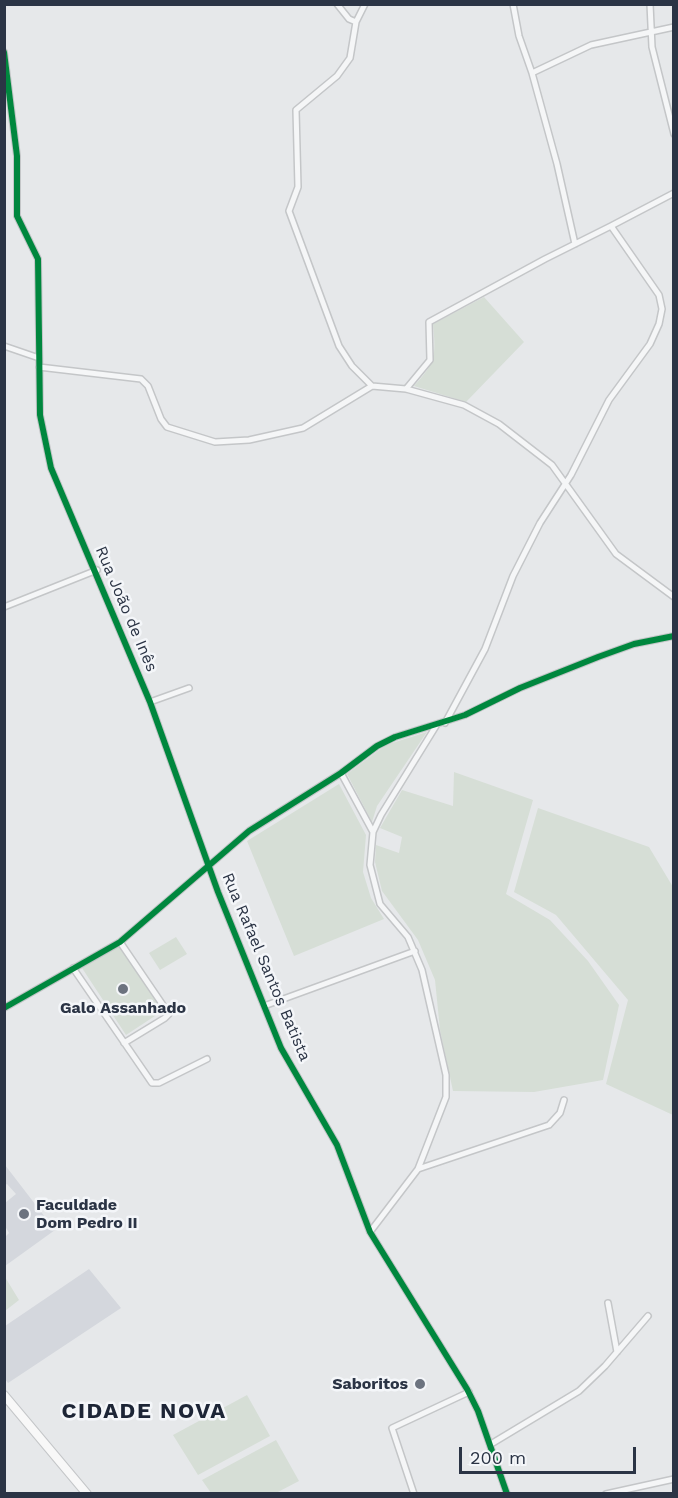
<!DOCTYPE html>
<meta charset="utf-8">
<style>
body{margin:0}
#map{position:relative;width:678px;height:1498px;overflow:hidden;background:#e6e8ea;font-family:"Work Sans",sans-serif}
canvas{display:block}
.frame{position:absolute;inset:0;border:6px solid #2b3445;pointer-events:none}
.scale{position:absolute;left:459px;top:1447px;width:177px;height:27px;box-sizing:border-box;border:3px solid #2b3445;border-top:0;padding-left:8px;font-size:18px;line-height:21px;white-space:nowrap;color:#2b3445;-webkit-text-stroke:4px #f4f6f9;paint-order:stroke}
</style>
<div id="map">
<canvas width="678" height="1498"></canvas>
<div class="frame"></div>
<div class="scale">200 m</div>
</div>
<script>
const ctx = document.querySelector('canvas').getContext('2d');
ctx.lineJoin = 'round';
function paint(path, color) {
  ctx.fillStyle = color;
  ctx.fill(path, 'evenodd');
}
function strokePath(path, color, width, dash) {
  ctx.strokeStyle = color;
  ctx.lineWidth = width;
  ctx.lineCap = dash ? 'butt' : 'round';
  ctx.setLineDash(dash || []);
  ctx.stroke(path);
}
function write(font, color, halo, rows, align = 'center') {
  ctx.font = font + ' "Work Sans",sans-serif';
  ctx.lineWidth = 5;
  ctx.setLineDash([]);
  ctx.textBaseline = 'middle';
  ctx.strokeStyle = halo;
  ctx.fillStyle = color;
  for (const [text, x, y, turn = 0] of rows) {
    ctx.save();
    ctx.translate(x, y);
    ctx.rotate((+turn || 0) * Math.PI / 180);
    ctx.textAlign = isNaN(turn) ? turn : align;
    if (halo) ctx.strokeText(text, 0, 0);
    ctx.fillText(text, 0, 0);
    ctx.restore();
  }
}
const built = new Path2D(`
 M5 1165 55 1230 5 1266V1237L9 1233 5 1226V1203L16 1194 7 1184 5 1185Z
 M89 1269 121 1308 8 1383 5 1379V1326Z`);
const green = new Path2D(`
 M484 297 524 342 466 402 414 386C436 362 436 356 433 324Z
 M427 732 377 806 372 822 347 774 386 745Z
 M454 772 533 800 506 894 550 920 588 961 619 1005 603 1080 534 1092 453 1091 440 1030 435 980 418 940 382 891 375 862 376 845 399 853 402 837 380 828 402 790 453 806Z
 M339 784 366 835 363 872 371 898 384 919 294 956 247 841Z
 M538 808 649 847 673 887V1115L606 1084 628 1000 556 915 514 892Z
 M176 937 187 954 160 970 149 953Z
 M120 943 164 1010 126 1035 82 968Z
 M5 1277 19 1300 5 1311H4Z
 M247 1395 270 1436 198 1475 173 1435Z
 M276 1440 299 1481 276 1493H211L202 1480Z`);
const minor = new Path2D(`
 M337 4 349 19 356 22
 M365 4 356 22 350 58 337 76 296 110 298 187 289 211 339 346 352 366 372 386
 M513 4 519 36 532 73 557 164 575 244
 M650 4 652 47 674 134
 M4 52 17 156V216L38 259 40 415 51 468 150 702 218 892 281 1048 337 1145 370 1232 467 1389 478 1411 507 1494
 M532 73 591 45 674 27
 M4 346 39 358
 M39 367 141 379 148 386 161 419 167 427 215 442 249 440 303 428 372 386 406 389 464 405 499 424 552 465 616 554 674 597
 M406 389 430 360 429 322 545 259 611 226
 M4 607 97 570
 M150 702 189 688
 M445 723 485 649 513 576 540 523 571 475 609 400 650 344 659 324 662 309 659 295 611 226 674 193
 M341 773 373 832
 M120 942 169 1014 165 1018 124 1043
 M73 968 152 1083H159L207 1059
 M264 1006 415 951
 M4 1008 120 942 249 831 341 773 377 746 395 737 465 715 520 688 598 657 634 644 674 636
 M418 1169 549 1125 560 1113 564 1100
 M370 1232 418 1169 446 1097V1075L422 970 408 937 380 904 370 865 373 832 381 815 436 726
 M608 1303 617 1352
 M491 1444 579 1391 605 1366 648 1316
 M414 1494 392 1428 469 1392
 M606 1494 674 1479`);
const secondary = new Path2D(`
 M4 1395 87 1494`);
const cycleway = new Path2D(`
 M4 52 17 156V216L38 259 40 415 51 468 150 702 218 892 281 1048 337 1145 370 1232 467 1389 478 1411 507 1494
 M4 1008 120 942 249 831 341 773 377 746 395 737 465 715 520 688 598 657 634 644 674 636`);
const markers = [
 [123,989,6,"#6c737f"],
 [24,1214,6,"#6c737f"],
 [420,1384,6,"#6c737f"]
];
const streetNames = [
 ["Rua João de Inês",126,609,67],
 ["Rua Rafael Santos Batista",266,967,67]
];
const poiNames = [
 ["Galo Assanhado",123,1008],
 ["Faculdade",36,1205,"left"],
 ["Dom Pedro II",36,1223,"left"],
 ["Saboritos",408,1384,"right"]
];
const districtNames = [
 ["CIDADE NOVA",144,1412]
];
paint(built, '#d4d7dd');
paint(green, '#d6ded6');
strokePath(minor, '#c4c6c8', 8);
strokePath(secondary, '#c4c6c8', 10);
strokePath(minor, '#f5f6f7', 5);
strokePath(secondary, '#f8f8f8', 8);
strokePath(cycleway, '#00873e', 6);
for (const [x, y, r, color] of markers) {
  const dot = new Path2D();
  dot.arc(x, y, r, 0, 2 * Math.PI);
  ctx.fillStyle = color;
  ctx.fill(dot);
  strokePath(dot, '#f4f6f9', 2);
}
write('16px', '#2b3445', '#f4f6f9', streetNames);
write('bold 16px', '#2b3445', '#f4f6f9', poiNames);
ctx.letterSpacing = '1.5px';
write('bold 22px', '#1d2536', '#f4f6f9', districtNames);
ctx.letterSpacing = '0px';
</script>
